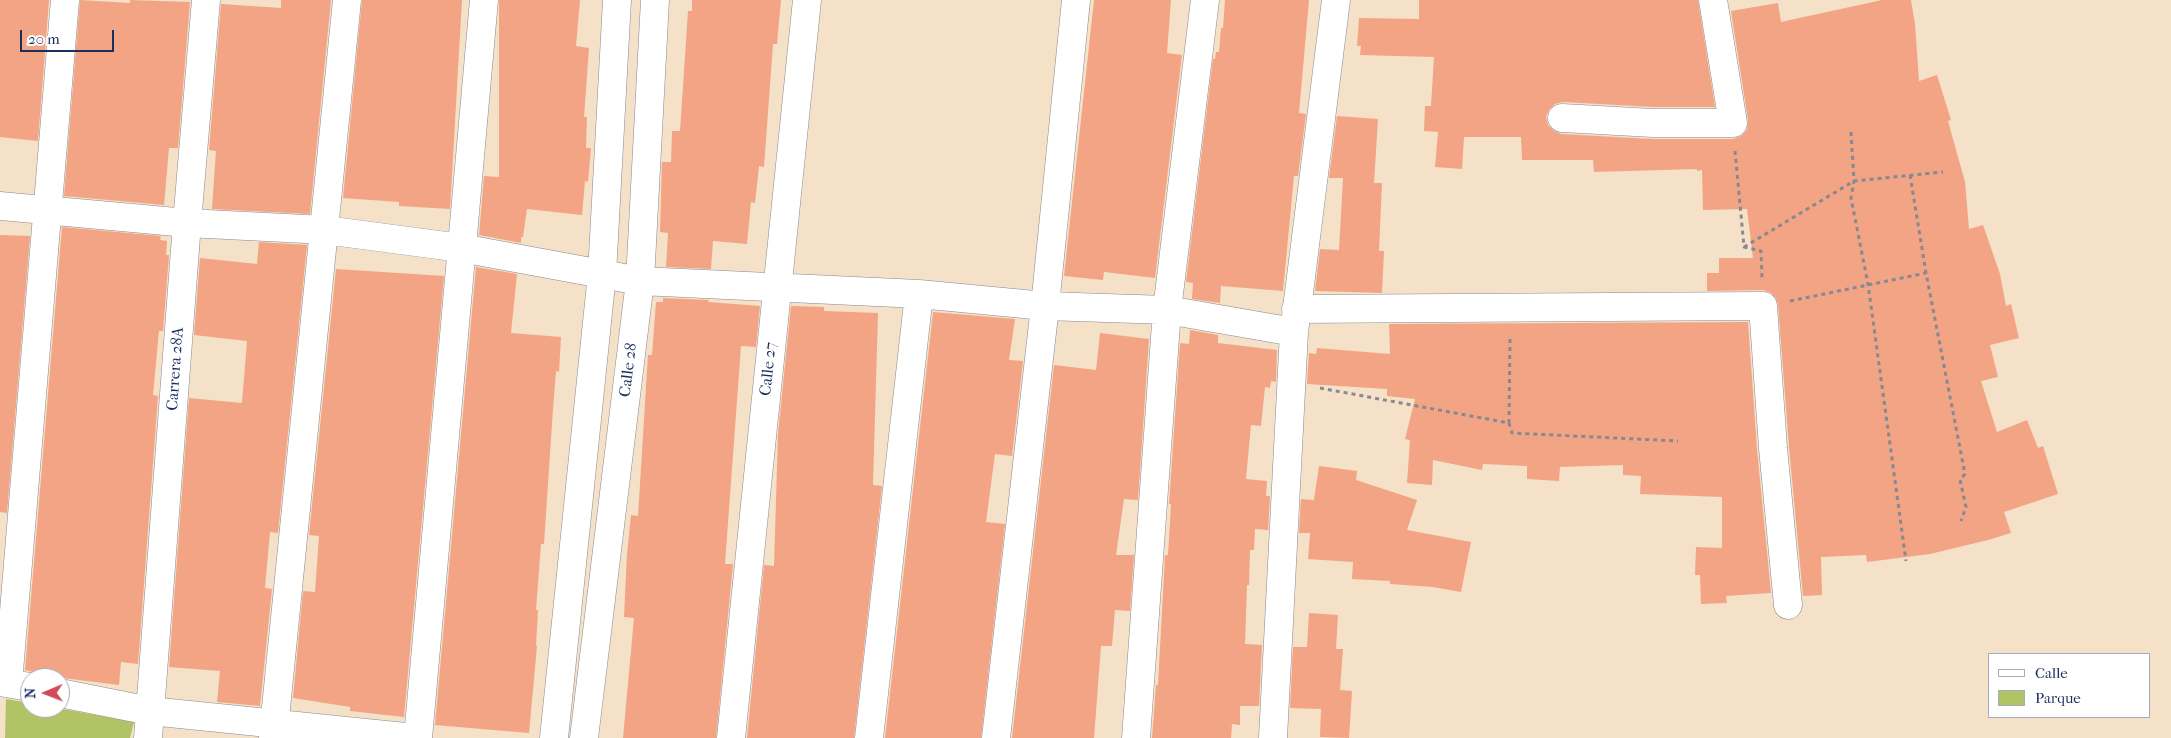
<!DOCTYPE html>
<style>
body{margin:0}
#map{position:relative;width:2171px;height:738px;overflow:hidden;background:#f4e1c8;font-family:"IM FELL French Canon",serif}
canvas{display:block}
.legend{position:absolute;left:1988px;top:653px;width:162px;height:65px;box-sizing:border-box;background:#fff;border:1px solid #a4acbf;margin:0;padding:6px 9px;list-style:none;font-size:15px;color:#1b2f5e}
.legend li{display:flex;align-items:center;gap:10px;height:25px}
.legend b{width:25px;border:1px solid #a4acbf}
.north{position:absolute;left:20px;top:668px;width:50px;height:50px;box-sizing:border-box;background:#fff;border:1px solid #a4acbf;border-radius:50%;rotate:269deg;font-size:14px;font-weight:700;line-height:20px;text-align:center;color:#1b2f5e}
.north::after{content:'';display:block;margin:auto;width:18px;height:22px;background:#d1495b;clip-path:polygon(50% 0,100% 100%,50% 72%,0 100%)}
.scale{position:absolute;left:20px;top:30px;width:94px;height:22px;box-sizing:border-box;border:2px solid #1b2f5e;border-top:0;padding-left:6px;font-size:15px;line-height:18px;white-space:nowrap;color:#1b2f5e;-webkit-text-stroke:4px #fff;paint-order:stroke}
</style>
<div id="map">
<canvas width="2171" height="738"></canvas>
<ul class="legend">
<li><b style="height:6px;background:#fff"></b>Calle</li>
<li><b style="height:14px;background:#b2c366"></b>Parque</li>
</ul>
<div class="north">N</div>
<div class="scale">20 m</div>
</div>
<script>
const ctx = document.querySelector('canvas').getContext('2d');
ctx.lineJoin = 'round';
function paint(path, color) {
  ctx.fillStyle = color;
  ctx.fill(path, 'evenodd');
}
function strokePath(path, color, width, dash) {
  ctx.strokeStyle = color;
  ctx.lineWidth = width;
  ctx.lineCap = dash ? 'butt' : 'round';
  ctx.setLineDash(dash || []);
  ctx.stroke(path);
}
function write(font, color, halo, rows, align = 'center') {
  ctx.font = font + ' "IM FELL French Canon",serif';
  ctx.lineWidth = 4;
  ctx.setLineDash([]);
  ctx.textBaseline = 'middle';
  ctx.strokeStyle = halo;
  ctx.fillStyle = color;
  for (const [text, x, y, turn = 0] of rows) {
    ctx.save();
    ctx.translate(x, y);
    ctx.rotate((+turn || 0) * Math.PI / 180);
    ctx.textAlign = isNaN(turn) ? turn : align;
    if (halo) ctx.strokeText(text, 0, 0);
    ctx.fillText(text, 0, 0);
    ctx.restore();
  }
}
const green = new Path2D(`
 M6 699 30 703V708H57L134 722 130 738H5Z`);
const building = new Path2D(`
 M0 0H49L38 141 0 137Z
 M80 0 130 3V0L190 2 178 148H169L164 205 64 196Z
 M281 0H331L310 214 212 209 216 151 209 150 221 4 281 8Z
 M362 0H462L450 209 399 206V202L343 198Z
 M499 0H580L576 46 589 48 584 117H587L586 148H591L588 182 585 181 582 215 527 209 523 237H521V243L479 235 484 176 499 177Z
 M692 0H781L777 44H773L764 167 759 166 755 203 751 202 747 244 713 241 711 269 666 267 668 233 660 232 662 162H671L672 131H680L688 11H692Z
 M1094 0H1171L1167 53 1182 55 1155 278 1104 272 1103 280 1064 276Z
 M1225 0H1309L1299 113 1306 114 1298 176H1294L1283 291 1221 286 1220 303 1192 299 1193 283 1186 282 1213 59H1215L1216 52H1219L1221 28H1223Z
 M1419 0H1698L1715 107H1653L1563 102 1555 104 1549 110 1546 117 1548 125 1554 131 1561 134 1653 139H1733L1741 136 1747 130 1748 120 1731 11 1778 3 1781 22 1882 0H1911L1915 24 1919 81 1937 75 1951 120 1948 121 1965 182 1969 229 1983 225 2000 274 2006 306 2011 304 2019 338 1990 345 1998 377 1981 381 1997 432 2027 420 2038 448 2043 446 2058 494 2004 512 2011 533 1988 540 1930 554 1867 562 1866 555 1821 557 1822 595 1803 596 1789 447 1778 304 1776 298 1771 293 1763 290 1707 291V273H1719V258H1753L1747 209 1703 210 1702 170 1697 171V169L1594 172 1593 160H1522L1521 137H1464L1462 169 1435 167 1438 132 1424 131 1425 106H1431L1434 57 1360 55 1361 46H1357L1359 18 1419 19Z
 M1337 116 1378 119 1374 183H1382L1379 251H1384L1382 293 1315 291 1320 249 1339 250 1343 178H1329Z
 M62 227 161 236 160 240 167 241 166 255H169L163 331H159L153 395 158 396 138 664 121 662 119 685 63 678H42L33 672 25 670Z
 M0 235 30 236 7 513 0 512Z
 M259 242 307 245 278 533 270 532 265 588 272 589 260 706 217 702 220 671 169 667 189 398 242 403 247 341 194 335 200 258 257 264Z
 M476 267 517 274 511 333 561 337 559 372 556 371 553 409 544 544H541L536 610H538L536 646H537L529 733 435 725Z
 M336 269 444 276 404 717 350 711V707L293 698 303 591 315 592 319 536 309 535Z
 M663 298 709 300 708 302 760 306 756 347 741 346 725 564H733L716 738H623L634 618 624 617 627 554 631 515 638 516 648 355H652L656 302H663Z
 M791 306 824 307V311L878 313 873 485 882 486 854 738H747L764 565 774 566 778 434Z
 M933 312 1015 319 1009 360 1023 361 1012 456 995 454 986 522 1005 524 981 738H885Z
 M1748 322 1757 449 1771 593 1726 596 1727 603 1701 604 1700 575H1695L1696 547 1722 548V497L1640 494 1641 476 1623 475V465L1560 467 1559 481 1527 479V466L1483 464 1482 470 1433 460 1432 485 1407 483 1410 440 1405 439 1415 399 1387 396V389L1307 384 1309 353 1316 354 1317 348 1390 354 1389 324Z
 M1190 330 1218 335V343L1277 350 1276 382 1271 381 1270 388 1265 387 1261 426 1251 425 1246 479 1267 481 1266 496H1270L1268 530 1255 529 1254 550H1250L1249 585H1247L1245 644 1262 645 1259 706H1240V725L1232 724 1231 738H1152L1156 685H1158L1165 555H1168L1171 504H1169L1180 343 1189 344Z
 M1100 333 1149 339 1138 500 1124 499 1116 555H1134L1130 611 1115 610 1112 646H1101L1094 738H1012L1054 365 1096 370Z
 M1319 466 1357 471 1356 480 1417 500 1407 530 1471 542 1461 592 1433 587 1390 584V581L1352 579 1353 562 1308 559 1310 533H1299L1301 499 1314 500Z
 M1309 613 1338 615 1336 649H1343L1340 690 1352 691 1349 738 1320 737 1321 709 1290 708 1293 647H1307Z`);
const path = new Path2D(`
 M1851 132 1854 181 1851 198 1868 284 1906 561
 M1735 151 1744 247 1761 251 1762 278
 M1910 175 1926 273 1965 474 1960 480 1966 507 1961 521
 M1744 247 1854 181 1943 172
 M1790 301 1926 273
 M1320 388 1509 423 1512 433 1678 441
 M1509 423 1510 336`);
const minor = new Path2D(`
 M1562 118 1653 123H1733L1713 0
 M0 206 187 223 325 230 461 248 640 281 919 294 1045 306 1167 310 1294 332
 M1296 309 1763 306 1773 448 1788 605
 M0 682 30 687
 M8 683 65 0
 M60 693 150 711 415 738
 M148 738 187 223 206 0
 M273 738 347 0
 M418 738 484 0
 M554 738 602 274 617 0
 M584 738 640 281 655 0
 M731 738 807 0
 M869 738 919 294
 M996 738 1045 306 1076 0
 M1136 738 1167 310 1205 0
 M1273 738 1294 332 1336 0`);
const streetNames = [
 ["Carrera 28A",176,369,-86],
 ["Calle 27",769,369,-84],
 ["Calle 28",629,370,-83]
];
paint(green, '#b2c366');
paint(building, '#f3a485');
strokePath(minor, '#888893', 29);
strokePath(path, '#888893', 3, [4, 4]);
strokePath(minor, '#fff', 28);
write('16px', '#1b2f5e', '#fff', streetNames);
</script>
